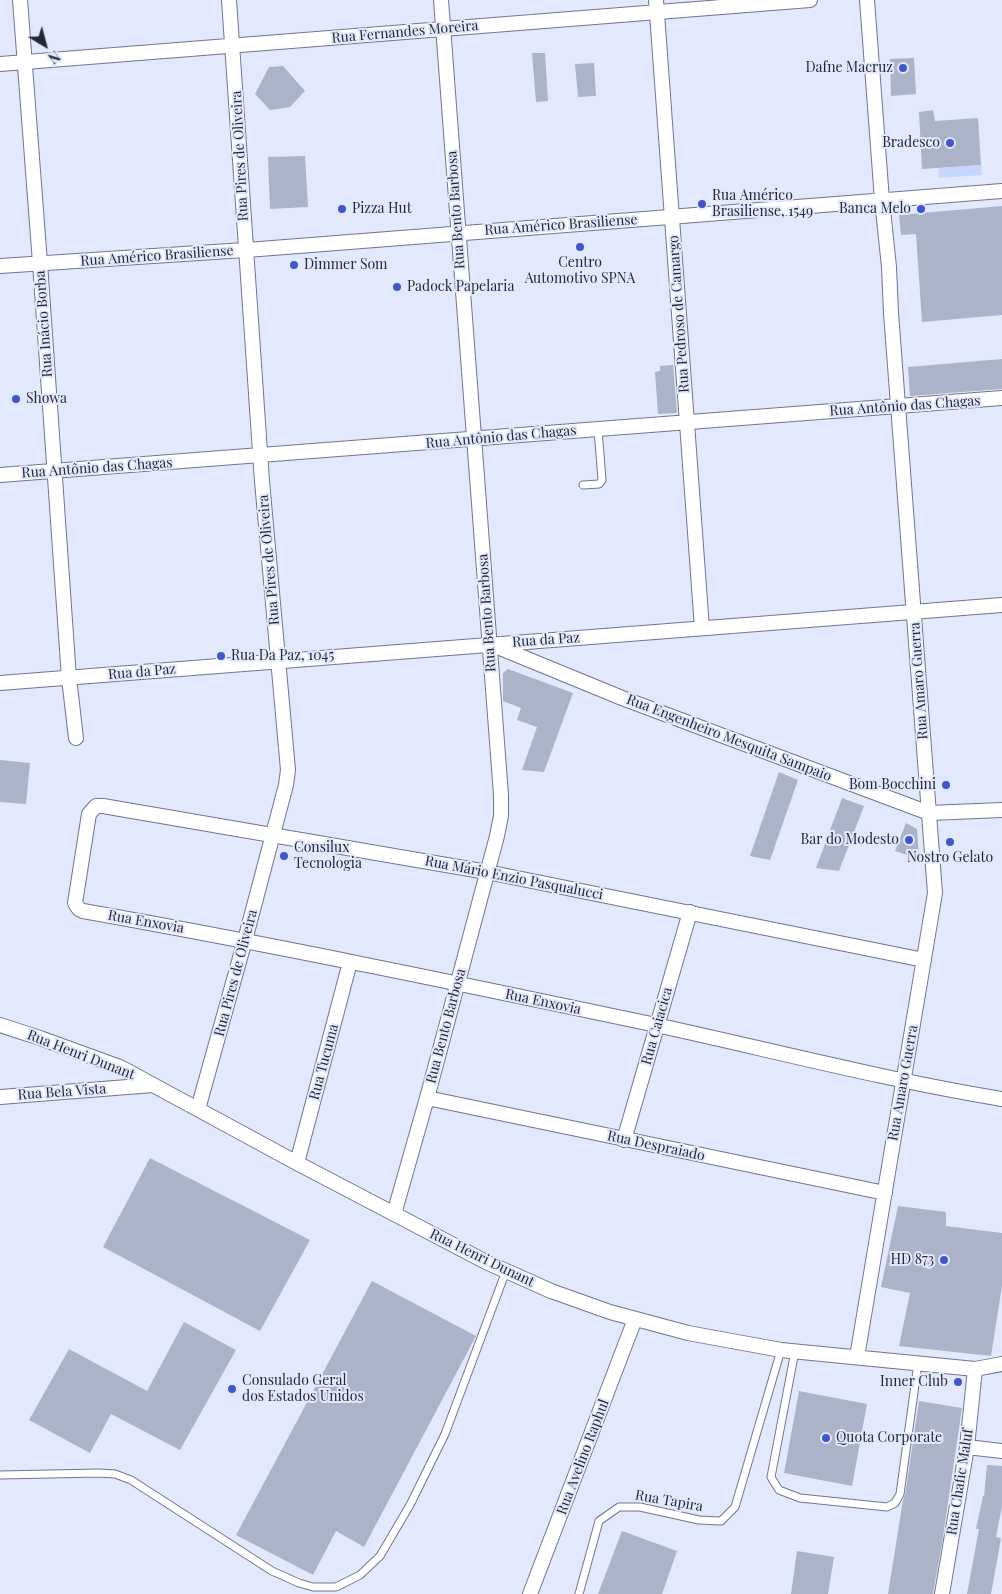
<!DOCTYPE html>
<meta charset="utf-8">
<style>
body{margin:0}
#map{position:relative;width:1002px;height:1594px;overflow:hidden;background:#e3e9fc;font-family:"Playfair Display",serif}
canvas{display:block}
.north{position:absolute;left:20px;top:20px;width:50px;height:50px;-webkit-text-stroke:4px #e3e9fc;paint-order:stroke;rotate:143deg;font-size:14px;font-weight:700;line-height:20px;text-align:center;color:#262831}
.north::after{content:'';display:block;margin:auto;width:18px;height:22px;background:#262831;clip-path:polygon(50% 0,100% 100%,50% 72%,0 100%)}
</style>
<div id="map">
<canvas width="1002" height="1594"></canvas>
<div class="north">N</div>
</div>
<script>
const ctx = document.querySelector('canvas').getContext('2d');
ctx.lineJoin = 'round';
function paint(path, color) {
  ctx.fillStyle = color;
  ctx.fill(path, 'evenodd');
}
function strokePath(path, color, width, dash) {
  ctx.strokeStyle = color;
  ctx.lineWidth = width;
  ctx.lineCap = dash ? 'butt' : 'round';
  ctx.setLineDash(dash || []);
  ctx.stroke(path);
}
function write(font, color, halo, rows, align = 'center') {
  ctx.font = font + ' "Playfair Display",serif';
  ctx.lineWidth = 4;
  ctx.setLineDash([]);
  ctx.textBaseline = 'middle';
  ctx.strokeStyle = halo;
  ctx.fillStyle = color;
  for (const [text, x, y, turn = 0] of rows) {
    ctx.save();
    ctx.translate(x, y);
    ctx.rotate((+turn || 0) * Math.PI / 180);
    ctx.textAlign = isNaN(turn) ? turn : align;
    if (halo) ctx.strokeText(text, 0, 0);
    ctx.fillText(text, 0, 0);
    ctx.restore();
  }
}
const green = new Path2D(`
 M981 165 982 175 939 178 938 168Z`);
const building = new Path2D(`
 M532 53H545L548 101 536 102Z
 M914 58 916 94 891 96 890 59Z
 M594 63 596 96 578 97 575 64Z
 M283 66 305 91 290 107 270 110 255 94 269 67Z
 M933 110 935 121 978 118 981 165 922 169 919 112Z
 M305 156 308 207 270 209 268 157Z
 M1002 206V315L922 322 916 234 901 235 899 215Z
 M1002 359V389L910 396 908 367Z
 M673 365 677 413 658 414 655 372 660 371V366Z
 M508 669 573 693 544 772 522 770 537 727 517 720 521 708 503 701V673Z
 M0 760 30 763 26 804 0 802Z
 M779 772 798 780 770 860 750 856Z
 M842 798 864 806 839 871 816 868Z
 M906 823 917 829 919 859 895 851Z
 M150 1158 310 1240 260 1331 103 1247Z
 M898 1206 946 1212V1226L1002 1233V1286L991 1356 899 1346 910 1293 881 1287Z
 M372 1281 476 1336 364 1547 336 1531 313 1575 236 1535Z
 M184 1322 236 1350 180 1450 111 1414 90 1453 29 1420 69 1349 147 1391Z
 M799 1391 867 1404 852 1486 784 1473Z
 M919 1401 962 1408 942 1543 933 1594H888L903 1500 905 1495Z
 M987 1465 1002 1466V1506L996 1537 1001 1538 991 1594H967L979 1529H976L983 1496H984Z
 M622 1531 677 1551 662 1594H598Z
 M797 1551 834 1557 828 1594H791Z`);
const lane = new Path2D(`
 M583 485 599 484 602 480 598 429
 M795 1351 771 1477 779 1490 800 1498 887 1507 895 1503 900 1494 918 1363
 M0 1475 99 1473 115 1474 131 1480 272 1571 299 1583 313 1587H336L360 1575 380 1556 410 1505 445 1434 506 1271
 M579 1594 599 1521 619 1507H640L699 1520 721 1521 735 1507 781 1350`);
const street = new Path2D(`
 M20 0 40 263 69 678 76 738
 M656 0 702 628
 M0 64 810 0
 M0 266 260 249 1002 191
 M0 475 1002 398
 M493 645 622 698 929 813 1002 810
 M0 683 1002 605
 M924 960 487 872 103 806H96L89 814 75 903 79 909 83 911C275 945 466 985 656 1025 771 1050 886 1080 1002 1099
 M0 1025 40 1038 120 1067 297 1163 486 1262 551 1291 610 1312 688 1333 781 1350 975 1369 1002 1364
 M0 1097 153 1085
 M427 1098 885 1193
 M198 1109 245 940 286 785 288 770 262 481 229 0
 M624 1140 690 912
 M297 1163 350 962
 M394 1214 427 1098 497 836 501 816V795L441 0
 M857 1357 935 893 891 313 889 267 882 200 867 0
 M967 1447 1002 1451
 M530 1594 635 1319
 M942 1594 967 1447 975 1369`);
const markers = [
 [903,68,5,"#4156ca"],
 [950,143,5,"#4156ca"],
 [702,204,5,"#4156ca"],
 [342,209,5,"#4156ca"],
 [921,209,5,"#4156ca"],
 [580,247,5,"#4156ca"],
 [294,265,5,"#4156ca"],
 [397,287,5,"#4156ca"],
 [16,399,5,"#4156ca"],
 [221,656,5,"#4156ca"],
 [946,785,5,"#4156ca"],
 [909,840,5,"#4156ca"],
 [950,842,5,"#4156ca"],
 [284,856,5,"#4156ca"],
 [944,1260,5,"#4156ca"],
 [958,1382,5,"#4156ca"],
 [232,1389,5,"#4156ca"],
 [826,1438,5,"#4156ca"]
];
const streetNames = [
 ["Rua Fernandes Moreira",405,32,-5],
 ["Rua Pires de Oliveira",240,156,-93],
 ["Rua Bento Barbosa",456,210,-94],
 ["Rua Américo Brasiliense",561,225,-4],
 ["Rua Américo Brasiliense",157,256,-4],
 ["Rua Pedroso de Camargo",679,314,-94],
 ["Rua Inácio Borba",44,324,-94],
 ["Rua Antônio das Chagas",905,406,-4],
 ["Rua Antônio das Chagas",501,437,-5],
 ["Rua Antônio das Chagas",97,468,-4],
 ["Rua Pires de Oliveira",269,560,-95],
 ["Rua Bento Barbosa",487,613,-94],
 ["Rua da Paz",546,640,-4],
 ["Rua da Paz",142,672,-5],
 ["Rua Amaro Guerra",919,681,-94],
 ["Rua Engenheiro Mesquita Sampaio",729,738,21],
 ["Rua Mário Enzio Pasqualucci",514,878,11],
 ["Rua Enxovia",146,922,10],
 ["Rua Pires de Oliveira",236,973,-75],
 ["Rua Enxovia",543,1002,12],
 ["Rua Bento Barbosa",446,1026,-75],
 ["Rua Caiacica",657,1026,-74],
 ["Rua Henri Dunant",81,1055,21],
 ["Rua Tucuma",324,1062,-75],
 ["Rua Amaro Guerra",903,1083,-80],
 ["Rua Bela Vista",62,1092,-4],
 ["Rua Despraiado",656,1146,12],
 ["Rua Henri Dunant",482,1258,26],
 ["Rua Avelino Raphul",583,1457,-69],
 ["Rua Chafic Maluf",960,1482,-81],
 ["Rua Tapira",669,1501,10]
];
const poiNames = [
 ["Dafne Macruz",893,68,"right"],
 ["Bradesco",940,143,"right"],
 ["Rua Américo",712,196],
 ["Brasiliense, 1549",712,212],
 ["Pizza Hut",352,209],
 ["Banca Melo",911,209,"right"],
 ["Centro",580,263,"center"],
 ["Automotivo SPNA",580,279,"center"],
 ["Dimmer Som",304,265],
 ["Padock Papelaria",407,287],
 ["Showa",26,399],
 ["Rua Da Paz, 1045",231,656],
 ["Bom Bocchini",936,785,"right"],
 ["Bar do Modesto",899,840,"right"],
 ["Consilux",294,848],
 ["Tecnologia",294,864],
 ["Nostro Gelato",950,858,"center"],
 ["HD 873",934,1260,"right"],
 ["Consulado Geral",242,1381],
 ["dos Estados Unidos",242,1397],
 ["Inner Club",948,1382,"right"],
 ["Quota Corporate",836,1438]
];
paint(green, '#c8d5fc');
paint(building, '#abb3c9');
strokePath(lane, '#6f768b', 9);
strokePath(street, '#6f768b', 16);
strokePath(lane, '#fff', 7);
strokePath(street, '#fff', 14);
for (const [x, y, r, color] of markers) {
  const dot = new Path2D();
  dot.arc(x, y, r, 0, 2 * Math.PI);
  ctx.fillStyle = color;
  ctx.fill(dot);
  strokePath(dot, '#e3e9fc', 2);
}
write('14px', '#262831', '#e3e9fc', streetNames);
write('14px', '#262831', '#e3e9fc', poiNames, 'left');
</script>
